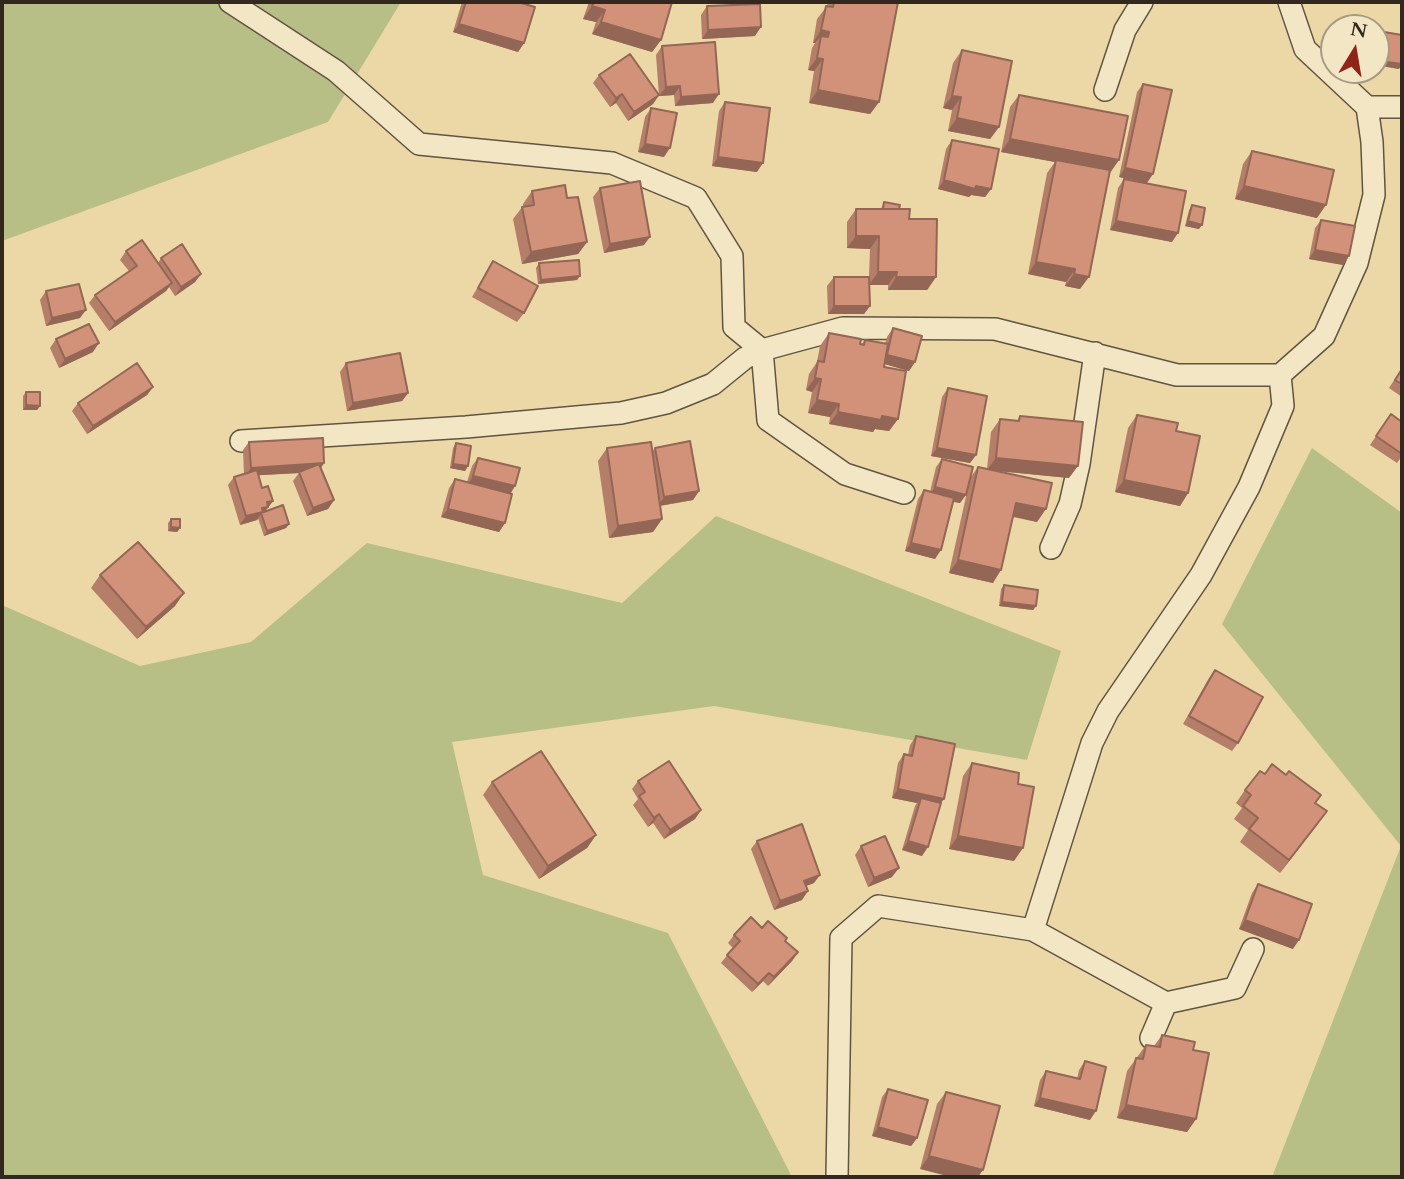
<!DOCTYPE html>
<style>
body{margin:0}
#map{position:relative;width:1404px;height:1179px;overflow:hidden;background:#ebd8a6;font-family:Cardo,serif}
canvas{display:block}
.frame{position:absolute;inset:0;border:4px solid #332820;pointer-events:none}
.north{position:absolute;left:1320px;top:14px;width:70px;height:70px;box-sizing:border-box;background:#f2e6c5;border:2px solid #a69a83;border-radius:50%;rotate:11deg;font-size:19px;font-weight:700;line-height:28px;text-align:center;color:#332820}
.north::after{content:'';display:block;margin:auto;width:24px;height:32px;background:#8f2418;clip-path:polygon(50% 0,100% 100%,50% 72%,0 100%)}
</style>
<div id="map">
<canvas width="1404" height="1179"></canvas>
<div class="frame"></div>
<div class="north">N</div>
</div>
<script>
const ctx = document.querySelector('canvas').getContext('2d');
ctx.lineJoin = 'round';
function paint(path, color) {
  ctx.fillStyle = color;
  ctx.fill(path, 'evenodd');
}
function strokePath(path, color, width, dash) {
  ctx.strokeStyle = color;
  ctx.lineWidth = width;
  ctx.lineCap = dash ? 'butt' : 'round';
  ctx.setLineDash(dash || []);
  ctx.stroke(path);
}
const green = new Path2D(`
 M2 2H401L328 122 2 241Z
 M1312 448 1402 513V1177H1272L1401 846 1222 624Z
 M716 516 1061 651 1027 760 714 706 452 742 483 875 668 933 792 1177H2V605L140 666 251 642 367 543 622 603Z`);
const street = new Path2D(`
 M230 2 336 71 419 144 612 163 696 198 732 256 734 327 762 350 768 420 845 474 904 493
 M1105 90 1125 30 1142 2
 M1367 107H1402
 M241 441 466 427 621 413 666 403 713 384 745 358 762 350 843 328 995 329 1177 375H1280L1324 336 1357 263 1374 195 1372 142 1367 107 1305 49 1289 2
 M1051 548 1070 504 1079 464 1095 353
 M1033 930 1092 743 1108 711 1201 575 1249 487 1283 406 1280 375
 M1151 1038 1166 1003
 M837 1177 841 938 878 906 1033 930 1166 1003 1235 988 1253 949`);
const wall = new Path2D(`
 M462 2H518L524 43 518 52 453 32Z
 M589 2H672L661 40 652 52 592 34 596 22 583 19Z
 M828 2H898L879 102 870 114 809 103 814 71 808 70 812 48 815 43H813L817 19 827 6Z
 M707 6 755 36 702 39 701 15Z
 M1384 32 1399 69 1376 65 1381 37Z
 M662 46 713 103 675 106 674 95 659 96 656 55Z
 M962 50 999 127 990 139 948 131 952 110 943 108 953 63Z
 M599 75 659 95 653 104 628 121 616 103 610 107 593 83Z
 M1143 84 1147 183 1119 177 1137 92Z
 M1019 95 1110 173H1109L1080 289 1065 286 1066 282 1028 274 1047 173 1055 162 1001 152 1010 107Z
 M725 102 757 172 712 166 719 111Z
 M651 108 664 157 638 152 645 117Z
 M952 140 991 189 985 197 971 195 969 197 938 189 946 149Z
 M1252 151 1317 218 1235 199 1243 164Z
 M1124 179 1172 242 1110 230 1118 188Z
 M600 188 644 245 604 253 593 197Z
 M532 191 567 198 587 242 578 254 522 264 513 219 523 206V204Z
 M884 202 899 209 909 219 936 277 927 290H888V285H869L870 306 864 314H828L827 286 834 277H869L870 249 847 248V222L856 209H881Z
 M1192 205 1199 229 1185 226 1189 210Z
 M1321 220 1349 256 1343 265 1309 259 1315 228Z
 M126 251 158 263 161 258 201 274 195 282 175 296 169 287 166 291 109 331 89 303 95 295 129 271 120 260Z
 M493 261 524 313 517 322 472 297Z
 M539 263 577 280 538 284 536 268Z
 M46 291 80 318 46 326 40 300Z
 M893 328 915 362 909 371 885 364 884 367 898 419 889 431 875 429 873 432 829 424 830 417 808 413 812 392 806 390 809 374 817 362 820 346 829 333 861 345 865 340 885 344 887 337Z
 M56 339 93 352 59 368 50 348Z
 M346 363 408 393 402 401 347 411 340 372Z
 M1402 368V397L1389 388Z
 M153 387 147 395 87 434 72 411 78 403Z
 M948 388 976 455 970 463 931 456 942 397Z
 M26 392 40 406 37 410H23V396Z
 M1391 414 1402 422V456L1397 463 1370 445Z
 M1137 415 1176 431 1188 493 1180 506 1115 492 1128 428Z
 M1020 416 1069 478 999 471 1037 522 1013 517 993 583 949 573 967 492 960 503 953 502 935 559 905 551 918 499 924 490 930 492 936 467 942 459 970 478 978 467 987 469 991 432 1000 419 1017 421Z
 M249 442 324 463 321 468 334 500 328 509 307 516 293 481 299 473 259 475 262 488 273 501 264 512 289 524 286 528 264 536 258 518 257 520 240 525 228 485 234 477 244 474 243 450Z
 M456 443 468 466 465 471 450 468 453 448Z
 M607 448 652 452 655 448 699 491 693 500 660 506 662 519 653 532 609 538 598 461Z
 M478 458 515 486 511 493 505 523 499 532 441 517 449 488 455 479 467 482 472 466Z
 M171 519 180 528 177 532 168 531V523Z
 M100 575 175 606 137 639 91 588Z
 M1004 585 1036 606 1033 610 999 606 1001 589Z
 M1215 670 1238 743 1232 751 1183 724 1209 678Z
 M916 736 940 803 922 856 902 850 915 806 917 803 892 798 898 763 904 754 908 755 910 745Z
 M972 763 1018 784 1014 861 949 849 963 776Z
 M1265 774 1286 775 1321 795 1316 803 1327 811 1280 873 1240 842 1248 830 1234 819 1242 808 1236 803 1245 790Z
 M638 781 701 810 695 819 664 839 653 823 648 827 633 805 638 799 632 789Z
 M492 782 596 835 587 848 539 879 483 795Z
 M757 841 814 883 806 886 802 900 774 910 751 849Z
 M861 846 892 877 868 887 855 855Z
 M1258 884 1293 949 1239 929 1252 893Z
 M762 928 785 941 798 952 792 961 768 986 763 981 752 992 721 963 733 948 728 943 734 935Z
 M1162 1035 1193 1050 1196 1119 1187 1132 1117 1118 1127 1071 1146 1045 1154 1046Z
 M1085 1061 1090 1120 1034 1106 1040 1080 1046 1071 1077 1079 1079 1070Z
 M888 1089 917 1138 911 1146 872 1136 882 1097Z
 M946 1092 1000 1106 920 1169 937 1104Z`);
const shadedWall = new Path2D(`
 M592 6 605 10 596 22 583 19Z
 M601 22 661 40 652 52 592 34Z
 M459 24 524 43 518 52 453 32Z
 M761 27 755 36 702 39 708 30Z
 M821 30 829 32 820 44 821 36 815 43H813Z
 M817 58 823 59 814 71 808 70Z
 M1379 61 1402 64 1399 69 1376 65Z
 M680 86 674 95 659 96 666 87Z
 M818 90 879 102 870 114 809 103Z
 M622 94 616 103 610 107 616 98Z
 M719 94 713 103 675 106 681 97Z
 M659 95 653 104 628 121 634 112Z
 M952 96 961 97 952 110 943 108Z
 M957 118 999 127 990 139 948 131Z
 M1010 139 1119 160 1110 173 1056 162V160L1055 162 1001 152Z
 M645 144 670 148 664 157 638 152Z
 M718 157 763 163 757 172 712 166Z
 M1125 168 1153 174 1147 183 1119 177Z
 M944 180 991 189 985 197 971 195 969 197 938 189Z
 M1244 186 1326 205 1317 218 1235 199Z
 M1116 221 1178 233 1172 242 1110 230Z
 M1188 221 1202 225 1199 229 1185 226Z
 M856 236H879L870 249 847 248Z
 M650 237 644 245 604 253 610 244Z
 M587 242 578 254 522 264 531 252Z
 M1315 250 1349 256 1343 265 1309 259Z
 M1036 262 1075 269 1066 282 1028 274Z
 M878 272H897L888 285H869Z
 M201 274 195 282 175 296 181 287Z
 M1074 274 1089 277 1080 289 1065 286Z
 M580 276 577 280 538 284 541 280Z
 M896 277H936L927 290H888Z
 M172 283 166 291 109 331 115 322Z
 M834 306H870L864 314H828Z
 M86 310 80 318 46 326 52 318Z
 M99 343 93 352 59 368 65 359Z
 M887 355 915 362 909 371 881 363Z
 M815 378 821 379 812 392 806 390Z
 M153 387 147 395 87 434 93 426Z
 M408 393 402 401 347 411 353 403Z
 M817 400 839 404 830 417 808 413Z
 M26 405 40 406 37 410H23Z
 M838 412 882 416 898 419 889 431 875 429 873 432 829 424Z
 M937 448 976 455 970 463 931 456Z
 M996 458 1078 466 1069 478 987 470Z
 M324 463 318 472 245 476 251 468Z
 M453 464 468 466 465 471 450 468Z
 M473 476 515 486 509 495 467 485Z
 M1124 480 1188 493 1180 506 1115 492Z
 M935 487 966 495 960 503 929 496Z
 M699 491 693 500 658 506 664 497Z
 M334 500 328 509 307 516 313 508Z
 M273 501 267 509 262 515 261 514 257 520 240 525 246 516 267 502Z
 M1016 503 1046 509 1037 522 1007 515Z
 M448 509 505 523 499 532 441 517Z
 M662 519 653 532 609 538 618 526Z
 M289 524 286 528 264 536 267 531Z
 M171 527 180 528 177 532 168 531Z
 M911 543 941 550 935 559 905 551Z
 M958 560 1001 570 993 583 949 573Z
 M184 593 175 606 137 639 146 627Z
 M1002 602 1036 606 1033 610 999 606Z
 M898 789 944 799 938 807 921 798 917 803 892 798Z
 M701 810 695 819 664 839 670 830Z
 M1327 811 1318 824 1280 873 1289 860Z
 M659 814 653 823 648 827 654 818Z
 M596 835 587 848 539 879 548 866Z
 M958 836 1023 848 1014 861 949 849Z
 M908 841 928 847 922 856 902 850Z
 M899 868 892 877 868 887 874 878Z
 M820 875 814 883 798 889 804 881Z
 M808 891 802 900 774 910 780 901Z
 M1245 920 1299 940 1293 949 1239 929Z
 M798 952 792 961 768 986 774 977Z
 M769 973 763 981 752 992 758 984Z
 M1040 1098 1096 1111 1090 1120 1034 1106Z
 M1126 1105 1196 1119 1187 1132 1117 1118Z
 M878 1127 917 1138 911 1146 872 1136Z
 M929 1156 983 1170 978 1177H951L920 1169Z`);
const building = new Path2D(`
 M466 2H518L535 7 524 43 459 24Z
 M594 2H672L661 40 601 22 605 10 592 6Z
 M834 2H898L879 102 818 90 823 59 817 58 821 36 828 37 829 32 821 30 826 6 833 7Z
 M760 4 761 27 708 30 707 6Z
 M1384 32 1402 35V64L1379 61Z
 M715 42 719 94 681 97 680 86 666 87 662 46Z
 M962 50 1012 61 999 127 957 118 961 97 952 96Z
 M630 54 659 95 634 112 622 94 616 98 599 75Z
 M1143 84 1172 90 1153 174 1125 168Z
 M1019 95 1128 116 1119 160 1010 139Z
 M725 102 770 108 763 163 718 157Z
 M651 108 677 113 670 148 645 144Z
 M952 140 999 149 991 189 976 186 975 189 944 180Z
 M1252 151 1334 170 1326 205 1244 186Z
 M1056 160 1110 170 1089 277 1074 274 1075 269 1036 262Z
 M1124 179 1186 191 1178 233 1116 221Z
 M640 181 650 237 610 244 600 188Z
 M565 185 567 198 578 197 587 242 531 252 522 207 534 205 532 191Z
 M884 202 900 205 899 209H883Z
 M1192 205 1205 208 1202 225 1188 221Z
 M856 209H910L909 219H937L936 277H896L897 272H878L879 236H856Z
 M1321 220 1355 226 1349 256 1315 250Z
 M142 240 172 283 115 322 95 295 137 266 126 251Z
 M182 244 201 274 181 287 161 258Z
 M579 260 580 276 541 280 539 263Z
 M493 261 538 286 524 313 478 288Z
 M834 277H869L870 306H834Z
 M79 284 86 310 52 318 46 291Z
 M89 324 99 343 65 359 56 339Z
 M893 328 922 336 915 362 887 355Z
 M829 333 861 339 860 344 864 345 865 340 888 344 884 367 906 371 898 419 882 416 881 420 838 412 839 404 817 400 821 379 815 378 818 361 824 362Z
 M400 353 408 393 353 403 346 363Z
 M137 363 153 387 93 426 78 403Z
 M1402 369V384L1395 380Z
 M948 388 987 396 976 455 937 448Z
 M26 392H40V406L26 405Z
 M1391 414 1402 422V454L1376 436Z
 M1137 415 1178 423 1176 431 1200 436 1188 493 1124 480Z
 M1020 416 1083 422 1078 466 996 458 1000 419 1019 421Z
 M323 438 324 463 251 468 249 442Z
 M690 441 699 491 664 497 655 448Z
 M651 442 662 519 618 526 607 448Z
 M456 443 471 446 468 466 453 464Z
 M478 458 520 468 515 486 473 476Z
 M942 459 973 467 966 495 935 487Z
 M319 464 334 500 313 508 299 472Z
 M978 467 1052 483 1046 509 1016 503 1001 570 958 560Z
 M257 470 262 488 268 486 273 501 267 502 268 507 262 508 263 512 246 516 234 477Z
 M455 479 512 494 505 523 448 509Z
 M924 490 954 498 941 550 911 543Z
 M283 505 289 524 267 531 261 513Z
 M171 519H180V528L171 527Z
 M138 542 184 593 146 627 100 575Z
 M1004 585 1038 590 1036 606 1002 602Z
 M1215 670 1263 697 1238 743 1189 716Z
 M916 736 955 744 944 799 898 789 904 754 912 756Z
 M541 751 596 835 548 866 492 782Z
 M669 761 701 810 670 830 659 814 654 818 639 796 645 792 638 781Z
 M972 763 1019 773 1018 784 1034 787 1023 848 958 836Z
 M1272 764 1286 775 1289 771 1321 795 1315 803 1327 811 1289 860 1249 829 1258 818 1243 806 1251 795 1245 790 1260 771 1265 774Z
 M921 798 941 803 928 847 908 841Z
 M802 824 820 875 804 881 808 891 780 901 757 841Z
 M885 836 899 868 874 878 861 846Z
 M1258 884 1312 904 1299 940 1245 920Z
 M751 917 762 928 768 921 787 938 785 941 798 952 774 977 769 973 758 984 727 955 740 941 734 935Z
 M1162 1035 1195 1042 1193 1050 1209 1053 1196 1119 1126 1105 1136 1058 1143 1059 1146 1045 1160 1047Z
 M1085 1061 1106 1067 1096 1111 1040 1098 1046 1071 1080 1079Z
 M888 1089 928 1100 917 1138 878 1127Z
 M946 1092 1000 1106 983 1170 929 1156Z`);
paint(green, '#b7bf87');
strokePath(street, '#615442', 24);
strokePath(street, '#f2e6c5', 21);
paint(wall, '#b57e68');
paint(shadedWall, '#936655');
paint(building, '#d29279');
strokePath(building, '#936655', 2);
</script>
